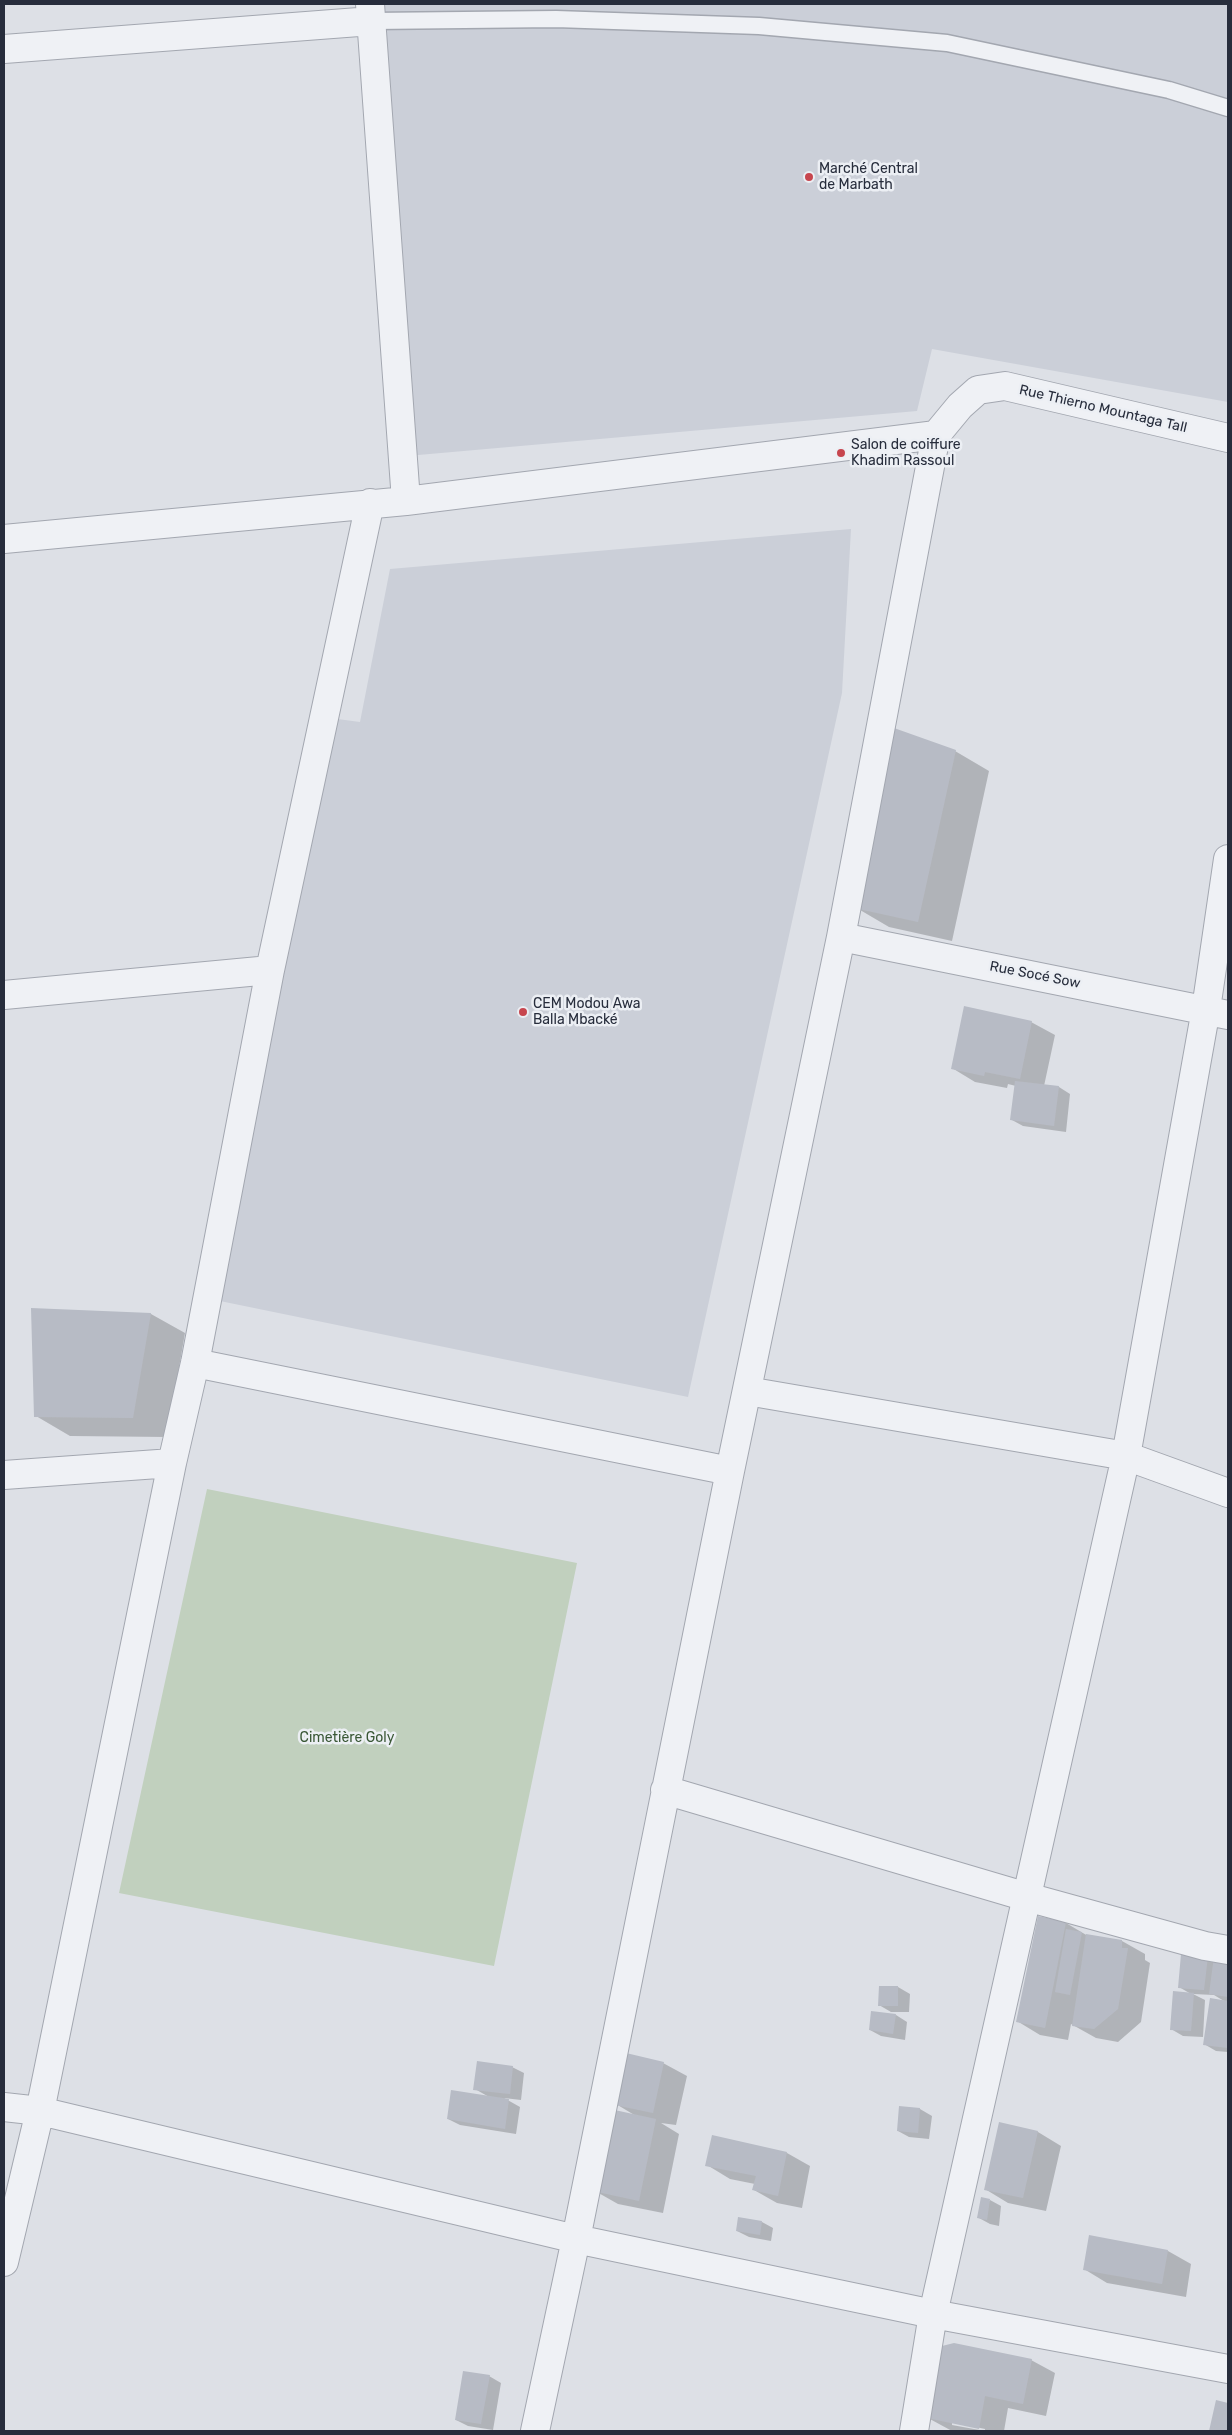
<!DOCTYPE html>
<meta charset="utf-8">
<style>
body{margin:0}
#map{position:relative;width:1232px;height:2435px;overflow:hidden;background:#dde0e6;font-family:Rubik,sans-serif}
canvas{display:block}
.frame{position:absolute;inset:0;border:5px solid #272d3c;pointer-events:none}
</style>
<div id="map">
<canvas width="1232" height="2435"></canvas>
<div class="frame"></div>
</div>
<script>
const ctx = document.querySelector('canvas').getContext('2d');
ctx.lineJoin = 'round';
function paint(path, color) {
  ctx.fillStyle = color;
  ctx.fill(path, 'evenodd');
}
function strokePath(path, color, width, dash) {
  ctx.strokeStyle = color;
  ctx.lineWidth = width;
  ctx.lineCap = dash ? 'butt' : 'round';
  ctx.setLineDash(dash || []);
  ctx.stroke(path);
}
function write(font, color, halo, rows, align = 'center') {
  ctx.font = font + ' Rubik,sans-serif';
  ctx.lineWidth = 5;
  ctx.setLineDash([]);
  ctx.textBaseline = 'middle';
  ctx.strokeStyle = halo;
  ctx.fillStyle = color;
  for (const [text, x, y, turn = 0] of rows) {
    ctx.save();
    ctx.translate(x, y);
    ctx.rotate((+turn || 0) * Math.PI / 180);
    ctx.textAlign = isNaN(turn) ? turn : align;
    if (halo) ctx.strokeText(text, 0, 0);
    ctx.fillText(text, 0, 0);
    ctx.restore();
  }
}
const built = new Path2D(`
 M378 4H1228V402L932 349 917 411 407 456Z
 M851 529 842 693 688 1397 220 1301 330 718 360 722 390 569Z`);
const green = new Path2D(`
 M207 1489 577 1563 494 1966 119 1893Z`);
const shadow = new Path2D(`
 M955 751 989 771 952 941 889 927 855 907Z
 M1031 1022 1055 1035 1044 1086 1059 1087 1070 1094 1066 1132 1023 1126 1012 1120 1016 1086 1008 1084 1007 1088 975 1082 952 1068Z
 M32 1310 151 1314 185 1333 167 1437 70 1436 36 1416Z
 M1039 1917 1066 1923 1088 1936 1122 1941 1145 1954V1960L1150 1963 1141 2022 1118 2042 1096 2038 1071 2024 1068 2040 1040 2035 1017 2021Z
 M1182 1955 1228 1961V2052L1216 2051 1204 2044 1224 2001 1214 1995 1193 1994 1205 2000 1203 2037 1183 2036 1171 2029 1191 1994 1179 1987Z
 M880 1987H898L910 1994 909 2012H891L879 2005Z
 M896 2015 907 2022 905 2040 881 2036 870 2030Z
 M663 2063 687 2076 676 2125 661 2123 679 2134 663 2213 618 2204 595 2191 636 2116 616 2104Z
 M512 2067 524 2073 521 2100 504 2098 520 2107 516 2134 460 2125 448 2119 489 2097 475 2089Z
 M900 2107 920 2109 932 2116 929 2139 909 2137 898 2131Z
 M1000 2124 1038 2132 1061 2146 1046 2211 1008 2203 985 2189Z
 M713 2137 787 2153 810 2166 802 2208 777 2203 754 2190 755 2184 730 2179 707 2165Z
 M990 2200 1001 2206 999 2226 990 2224 979 2218Z
 M762 2222 773 2228 771 2241 749 2237 737 2231Z
 M1090 2237 1168 2251 1191 2264 1186 2297 1107 2283 1084 2269Z
 M1031 2360 1055 2373 1046 2416 1008 2408 1004 2431H952L928 2418ZM952 2422 985 2429V2431L952 2425Z
 M489 2376 501 2383 493 2430 468 2426 456 2420Z`);
const building = new Path2D(`
 M894 728 956 750 918 922 854 908Z
 M964 1006 1032 1021 1020 1079 985 1072 984 1076 951 1069Z
 M1015 1081 1059 1086 1054 1126 1010 1120Z
 M31 1308 151 1313 133 1418 34 1417Z
 M1038 1916 1066 1922 1045 2028 1016 2022Z
 M1066 1929 1082 1932 1070 1995 1055 1992Z
 M1086 1934 1122 1940V1948H1128L1118 2009 1094 2029 1072 2026Z
 M1181 1954 1208 1956 1204 1990 1178 1988Z
 M1214 1957 1228 1959V1997L1209 1994Z
 M879 1986H898V2006H878Z
 M1173 1991 1194 1993 1191 2031 1170 2030Z
 M1210 1998 1228 2001V2048L1203 2045Z
 M871 2011 896 2014 893 2034 869 2030Z
 M626 2053 664 2062 653 2113 615 2105Z
 M477 2061 513 2066 510 2094 473 2090Z
 M451 2090 509 2099 505 2129 447 2119Z
 M899 2106 920 2108 918 2133 897 2131Z
 M610 2109 656 2119 639 2201 593 2191Z
 M999 2122 1038 2131 1023 2198 984 2190Z
 M712 2135 787 2152 778 2196 752 2190 756 2176 705 2166Z
 M981 2197 990 2199 987 2220 977 2218Z
 M738 2217 762 2221 760 2235 736 2231Z
 M1089 2235 1168 2250 1162 2284 1083 2270Z
 M954 2343 1032 2359 1023 2404 985 2396 979 2429 927 2418 942 2346Z
 M463 2371 490 2375 481 2424 455 2420Z
 M1216 2400 1228 2403V2431H1209Z`);
const lane = new Path2D(`
 M372 21 556 19 759 26 947 43 1169 90 1228 108`);
const street = new Path2D(`
 M370 4 406 501
 M4 49 372 21
 M4 539 406 501 936 435
 M841 937 1228 1015
 M4 995 270 970
 M195 1363 730 1471
 M747 1391 1126 1456 1228 1493
 M4 1475 172 1463
 M665 1790 1027 1897 1205 1946 1228 1950
 M4 2107 40 2111 576 2239 933 2314 1228 2369
 M4 2262 40 2111 172 1463 195 1363 270 970 370 503
 M535 2431 576 2239 730 1471 841 937 936 435 960 406 978 390 1005 386 1228 438
 M914 2431 933 2314 1126 1456 1206 1009 1228 859`);
const markers = [
 [809,177,5,"#c7464e"],
 [841,453,5,"#c7464e"],
 [523,1012,5,"#c7464e"]
];
const poiNames = [
 ["Marché Central",819,169],
 ["de Marbath",819,185],
 ["Salon de coiffure",851,445],
 ["Khadim Rassoul",851,461],
 ["CEM Modou Awa",533,1004],
 ["Balla Mbacké",533,1020]
];
const streetNames = [
 ["Rue Thierno Mountaga Tall",1103,409,13],
 ["Rue Socé Sow",1035,975,11]
];
const parkNames = [
 ["Cimetière Goly",347,1738]
];
paint(built, '#cbcfd8');
paint(green, '#c1d0be');
paint(shadow, '#0003');
paint(building, '#b7bbc5');
strokePath(lane, '#a3a7b0', 19);
strokePath(street, '#a3a7b0', 30);
strokePath(lane, '#eff1f5', 16);
strokePath(street, '#eff1f5', 28);
for (const [x, y, r, color] of markers) {
  const dot = new Path2D();
  dot.arc(x, y, r, 0, 2 * Math.PI);
  ctx.fillStyle = color;
  ctx.fill(dot);
  strokePath(dot, '#eceff4', 2);
}
write('14px', '#272d3c', '#eceff4', poiNames, 'left');
write('14px', '#272d3c', '#eceff4', streetNames);
write('14px', '#395735', '#eceff4', parkNames);
</script>
